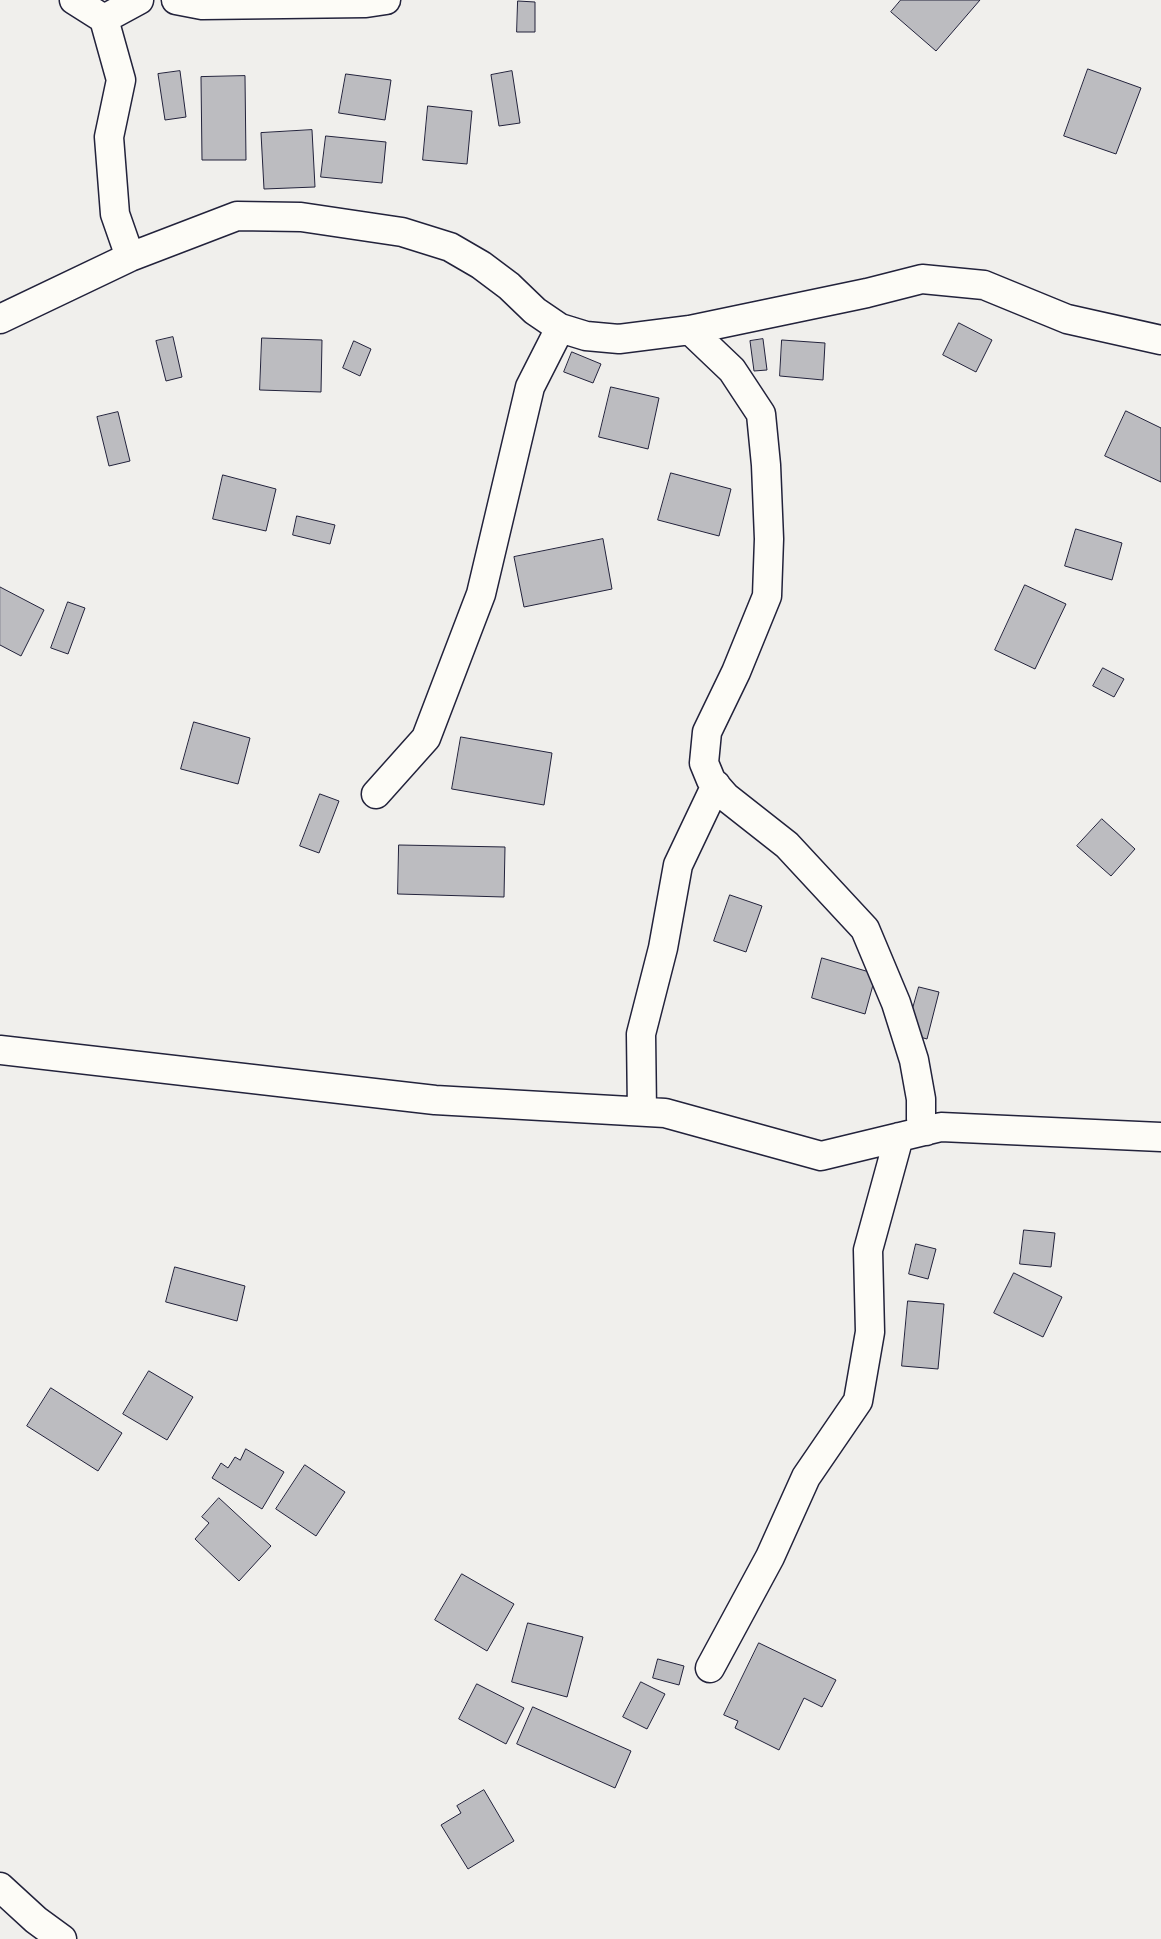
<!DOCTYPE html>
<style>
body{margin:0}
canvas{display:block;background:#f0efec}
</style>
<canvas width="1161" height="1939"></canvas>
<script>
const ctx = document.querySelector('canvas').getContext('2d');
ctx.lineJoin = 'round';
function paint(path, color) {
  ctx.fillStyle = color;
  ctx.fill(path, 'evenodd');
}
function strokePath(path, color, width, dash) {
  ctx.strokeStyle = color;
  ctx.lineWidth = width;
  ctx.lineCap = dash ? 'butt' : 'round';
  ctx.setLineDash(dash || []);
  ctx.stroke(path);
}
const building = new Path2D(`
 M901 0H980L936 51 891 12Z
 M518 1 535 2V32H517Z
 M1088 69 1141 88 1116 154 1064 136Z
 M180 71 186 117 165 120 158 74Z
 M512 71 520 123 499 126 491 75Z
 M346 74 391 80 385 120 339 113Z
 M245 76 246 160H202L201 77Z
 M428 106 472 111 467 164 423 160Z
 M312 130 315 187 264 189 261 133Z
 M326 136 386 142 382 183 321 177Z
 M959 323 992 340 976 372 943 355Z
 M173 337 182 377 166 381 156 341Z
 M262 338 322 340 321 392 260 390Z
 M763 339 767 370 754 371 750 341Z
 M782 340 825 343 823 380 780 376Z
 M354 341 371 349 360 376 343 368Z
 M572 352 601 364 593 383 564 372Z
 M611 387 659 398 648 449 599 437Z
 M1126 411 1161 428V482L1105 456Z
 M118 412 130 461 109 466 97 417Z
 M671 473 731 489 719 536 658 520Z
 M223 475 276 489 266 531 213 519Z
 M297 516 335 525 330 544 293 535Z
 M1076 529 1122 543 1112 580 1065 566Z
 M603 539 612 589 524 607 514 557Z
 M1025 585 1066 604 1035 669 995 650Z
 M0 587 44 610 21 656 0 645Z
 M68 602 85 608 68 654 51 648Z
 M1103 668 1124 679 1114 697 1093 686Z
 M194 722 250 738 238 784 181 769Z
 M461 737 552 753 544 805 452 789Z
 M320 794 339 801 319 853 300 846Z
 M1102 819 1135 849 1111 876 1077 846Z
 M399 845 505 847 504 897 398 894Z
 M730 895 762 906 746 952 714 941Z
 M822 958 876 974 865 1014 812 998Z
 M919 987 939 992 927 1039 906 1033Z
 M1024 1230 1055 1233 1051 1267 1020 1264Z
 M916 1244 936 1249 928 1279 909 1274Z
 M175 1267 245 1286 237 1321 166 1302Z
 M1014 1273 1062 1297 1043 1337 994 1313Z
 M908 1301 944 1304 938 1369 902 1366Z
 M149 1371 193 1397 167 1440 123 1414Z
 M51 1388 122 1433 98 1471 27 1426Z
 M246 1449 284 1472 262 1509 212 1478 221 1463 228 1468 235 1457 240 1460Z
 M305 1465 345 1492 316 1536 276 1509Z
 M219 1498 271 1546 239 1581 195 1539 209 1523 202 1517Z
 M462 1574 514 1604 487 1651 435 1620Z
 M528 1623 583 1637 567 1697 512 1682Z
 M759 1643 836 1680 822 1707 804 1698 779 1750 735 1728 738 1721 724 1715Z
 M658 1659 684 1666 679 1685 653 1678Z
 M641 1682 665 1694 647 1729 623 1717Z
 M477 1684 524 1708 506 1744 459 1719Z
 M533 1707 631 1751 615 1788 517 1744Z
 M484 1790 514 1841 468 1869 441 1825 461 1813 457 1806Z`);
const street = new Path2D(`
 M74 0 104 19 121 80 109 137 115 214 130 257
 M176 0 202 5 366 3 386 0
 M104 19 139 0
 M0 319 130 257 237 216 301 217 402 232 450 247 481 265 509 286 535 311 560 328 586 336 619 339 690 330 867 293 922 279 984 285 1067 319 1161 340
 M690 330 732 370 761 414 766 465 769 539 767 596 736 672 707 732 704 763 711 780 726 797 787 845 865 929 896 1003 914 1060 921 1099V1119L926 1131
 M376 794 426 738 481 594 530 387 560 328
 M0 1050 435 1100 665 1113 821 1156 941 1127 1161 1137
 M642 1111 641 1034 663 948 678 865 716 785
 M710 1668 770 1557 806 1477 858 1401 870 1332 868 1250 899 1137
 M0 1887 36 1920 62 1939`);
paint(building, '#bcbcc0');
strokePath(building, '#22223b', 1);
strokePath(street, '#22223b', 31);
strokePath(street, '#fdfcf7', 28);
</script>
